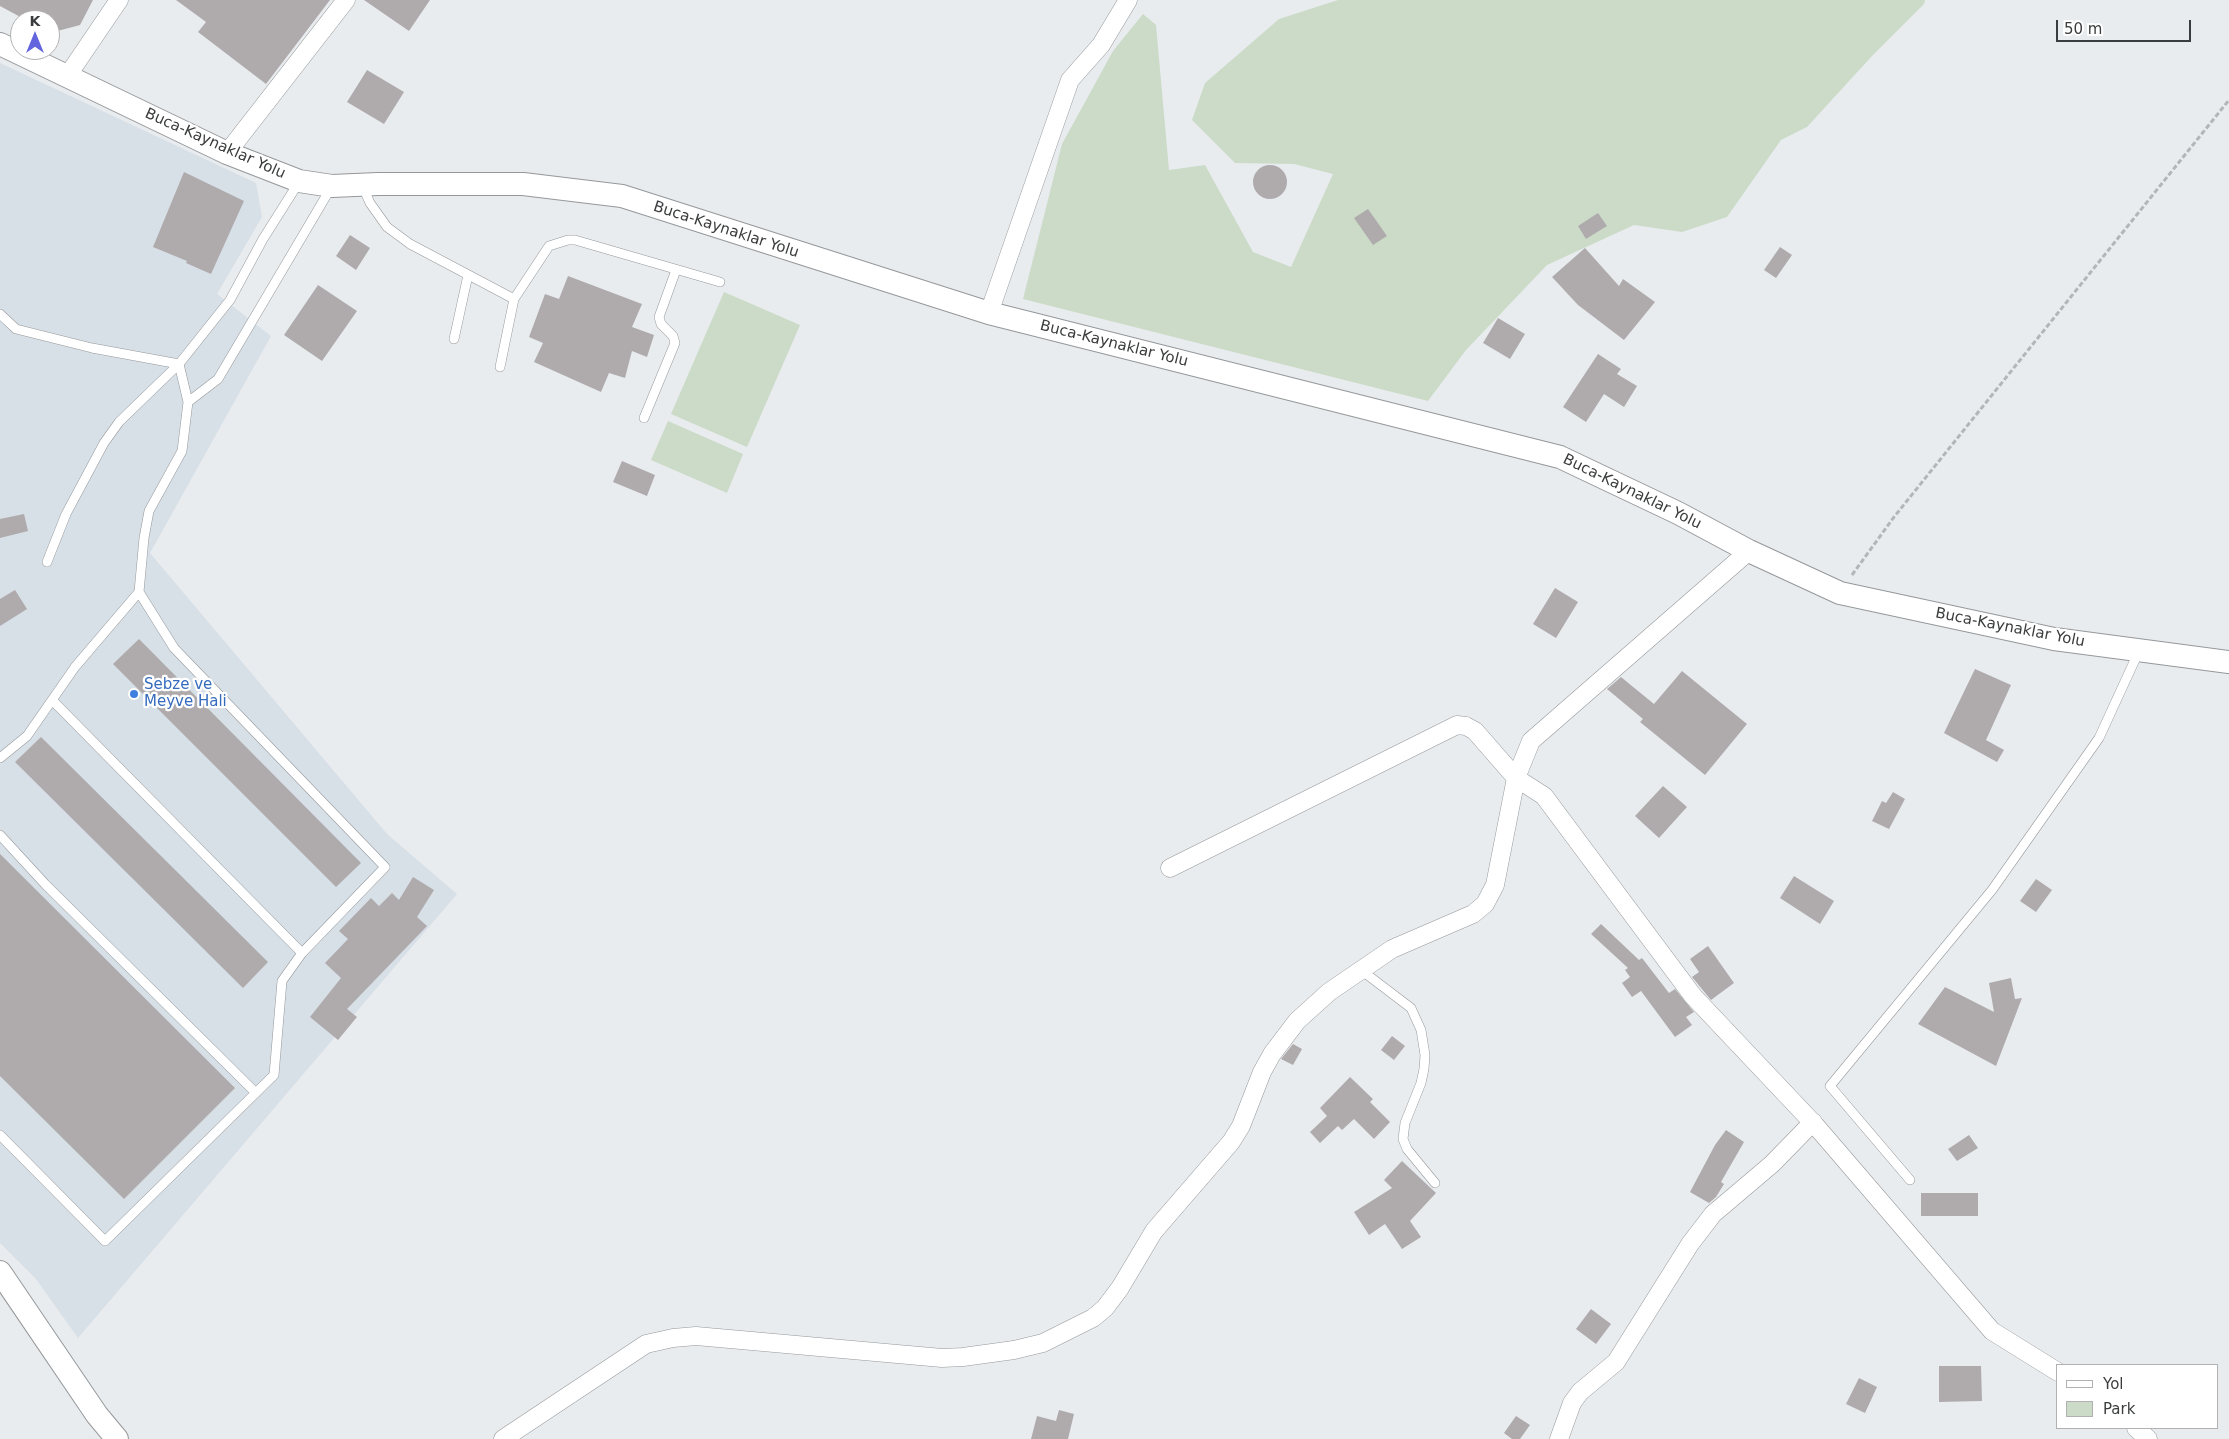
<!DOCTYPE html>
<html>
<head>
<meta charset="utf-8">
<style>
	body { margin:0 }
	#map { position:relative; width:2229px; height:1439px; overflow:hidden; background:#e9ecef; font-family:"DejaVu Sans",sans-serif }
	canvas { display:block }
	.legend { position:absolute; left:2056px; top:1364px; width:162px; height:65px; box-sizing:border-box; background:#fff; border:1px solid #b1b1b1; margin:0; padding:6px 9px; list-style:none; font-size:15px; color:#3b3c3d }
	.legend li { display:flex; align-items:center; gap:10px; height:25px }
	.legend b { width:25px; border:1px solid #b1b1b1 }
	.north { position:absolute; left:10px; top:10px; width:50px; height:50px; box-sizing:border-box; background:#fff; border:1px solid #b1b1b1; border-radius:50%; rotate:0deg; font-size:14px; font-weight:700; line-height:20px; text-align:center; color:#3b3c3d }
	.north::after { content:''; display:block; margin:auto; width:18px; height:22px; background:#6265de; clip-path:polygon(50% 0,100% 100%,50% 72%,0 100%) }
	.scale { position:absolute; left:2056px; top:20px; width:135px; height:22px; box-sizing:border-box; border:2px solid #3b3c3d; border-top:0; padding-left:6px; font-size:15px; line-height:18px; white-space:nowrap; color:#3b3c3d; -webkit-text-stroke:4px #fff; paint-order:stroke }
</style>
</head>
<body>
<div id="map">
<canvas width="2229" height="1439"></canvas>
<ul class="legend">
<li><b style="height:6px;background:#fff"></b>Yol</li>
<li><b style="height:14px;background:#cbdbc7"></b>Park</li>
</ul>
<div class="north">K</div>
<div class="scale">50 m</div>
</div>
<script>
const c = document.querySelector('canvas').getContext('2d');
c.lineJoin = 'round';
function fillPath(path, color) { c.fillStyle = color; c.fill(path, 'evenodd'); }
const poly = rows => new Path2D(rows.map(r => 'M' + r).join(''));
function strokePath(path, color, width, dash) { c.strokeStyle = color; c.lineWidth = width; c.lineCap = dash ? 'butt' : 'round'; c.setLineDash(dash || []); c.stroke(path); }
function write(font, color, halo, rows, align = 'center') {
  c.font = font + ' "DejaVu Sans",sans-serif'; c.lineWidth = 4.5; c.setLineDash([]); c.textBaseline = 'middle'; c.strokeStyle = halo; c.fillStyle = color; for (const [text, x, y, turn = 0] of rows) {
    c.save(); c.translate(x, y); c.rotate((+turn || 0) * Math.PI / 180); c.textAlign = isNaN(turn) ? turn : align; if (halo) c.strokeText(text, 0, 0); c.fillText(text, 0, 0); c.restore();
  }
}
fillPath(poly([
	[0,63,256,183,262,217,217,294,271,336,150,553,387,834,457,894,78,1338,36,1279,0,1243]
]), '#d7dfe7');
fillPath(poly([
	[1338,0,1925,0,1924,4,1872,56,1807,127,1781,140,1727,217,1682,232,1634,225,1547,265,1466,350,1428,401,1023,299,1062,144,1113,51,1143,14,1156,25,1169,170,1205,165,1253,252,1291,267,1333,174,1294,164,1235,163,1192,120,1205,83,1279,19],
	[724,292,800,325,747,447,671,414],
	[668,421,743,454,727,493,651,460]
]), '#cbdbc7');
fillPath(poly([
	[0,0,93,0,80,25,50,33,50,20,26,20,0,6],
	[176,0,330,0,266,84,198,32,206,22],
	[364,0,430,0,409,31],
	[367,70,404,92,384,124,347,102],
	'1253 182a17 17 0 1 1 34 0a17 17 0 1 1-34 0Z',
	[184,172,244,201,211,274,186,263,187,261,153,247],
	[1368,209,1387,236,1373,245,1354,218],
	[1598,213,1607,226,1586,239,1578,226],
	[350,235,370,248,356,270,336,256],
	[1780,247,1792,255,1776,278,1764,270],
	[1585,248,1619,286,1623,279,1655,302,1624,340,1578,305,1552,277],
	[568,276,642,304,632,327,654,335,647,357,632,351,625,378,609,373,601,392,534,362,543,343,529,337,545,294,559,299],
	[318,285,357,311,322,361,284,335],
	[1498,318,1525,334,1510,359,1483,343],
	[1598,354,1621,369,1617,374,1637,386,1624,407,1604,394,1586,422,1563,407],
	[622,461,655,475,647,496,613,482],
	[24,514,28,531,0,538,0,519],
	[1555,588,1578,602,1556,638,1533,624],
	[15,590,27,609,0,626,0,599],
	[139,639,361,863,336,887,113,664],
	[1975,669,2011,685,1986,740,2004,750,1997,762,1944,733],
	[1682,671,1747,724,1705,775,1640,722,1643,719,1607,689,1621,677,1654,704],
	[41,737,268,962,243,988,15,762],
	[1663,786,1687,807,1659,838,1635,816],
	[1893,792,1905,799,1889,829,1872,821,1882,801,1886,803],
	[0,854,235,1088,124,1199,0,1076],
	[1794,876,1834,901,1820,924,1780,898],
	[413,877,434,890,417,917,427,926,347,1009,357,1017,338,1040,310,1017,341,978,325,963,348,939,339,931,371,898,379,906,392,893,399,900],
	[2036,879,2052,890,2036,912,2020,901],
	[1601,924,1639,960,1642,958,1669,993,1675,989,1694,1012,1686,1017,1692,1025,1675,1037,1641,991,1632,997,1622,983,1630,977,1625,970,1628,968,1591,934],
	[1708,946,1734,983,1711,1000,1692,977,1699,972,1690,959],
	[2011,978,2015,999,2022,998,1996,1066,1918,1024,1945,987,1994,1012,1989,983],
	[1392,1036,1405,1046,1394,1060,1381,1050],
	[1293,1044,1302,1049,1293,1065,1281,1059],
	[1350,1077,1373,1099,1370,1102,1390,1122,1374,1139,1354,1119,1342,1130,1338,1126,1320,1143,1310,1132,1327,1116,1320,1108],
	[1726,1130,1744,1142,1721,1182,1724,1184,1716,1197,1709,1203,1690,1192,1715,1145],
	[1969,1135,1978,1148,1957,1161,1948,1149],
	[1402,1161,1436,1193,1410,1221,1421,1237,1402,1249,1385,1224,1369,1235,1354,1212,1392,1188,1384,1180],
	[1921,1193,1978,1193,1978,1216,1921,1216],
	[1591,1309,1611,1324,1596,1344,1576,1329],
	[1939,1366,1981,1366,1982,1401,1939,1402],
	[1859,1378,1877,1387,1865,1413,1846,1404],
	[1059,1410,1074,1414,1068,1439,1031,1439,1037,1416,1056,1421],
	[1516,1416,1530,1425,1520,1439,1512,1439,1504,1433]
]), '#afabad');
const service = poly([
	[362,185,370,203,387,227,410,244,514,299,549,246,568,240,575,240,720,282],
	[0,314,16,329,92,348,179,364],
	[454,339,468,275],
	[500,367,514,299],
	[188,402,218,379,332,186],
	[644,418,675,343,673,336,661,324,659,317,676,270],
	[47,562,66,514,104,443,119,422,179,364,230,300,263,239,299,182],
	[52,700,302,953],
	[0,758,27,736,75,667,139,592],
	[0,835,45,884,256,1093],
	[1361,970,1411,1008,1421,1030,1425,1055,1424,1069,1421,1083,1405,1123,1403,1139,1407,1149,1435,1183],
	[0,1135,105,1241,274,1075,282,981,302,953,385,867,174,648,139,592,144,538,149,511,182,451,188,402,179,364],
	[1910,1180,1830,1086,1992,890,2099,738,2139,651]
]);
const minor = poly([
	[68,75,119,0],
	[227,153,346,0],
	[989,313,1070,80,1101,45,1128,0],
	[1749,551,1531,741,1516,778,1544,796,1693,996,1815,1125,1992,1331,2058,1372],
	[2136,1428,2148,1439],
	[503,1439,646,1344,673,1338,696,1336,942,1358,963,1357,1014,1350,1043,1343,1093,1318,1105,1308,1120,1288,1154,1231,1231,1142,1241,1126,1262,1072,1272,1054,1297,1021,1329,992,1392,949,1473,914,1485,904,1495,885,1516,778,1475,731,1466,726,1457,725,1170,868],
	[1559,1439,1572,1403,1580,1392,1616,1362,1690,1244,1713,1214,1772,1164,1813,1122]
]);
const tertiary = poly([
	[0,44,227,153,299,181,332,186,378,184,523,184,622,196,989,313,1560,457,1678,513,1749,551,1840,593,2054,639,2229,662],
	[0,1272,97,1415,117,1439]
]);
strokePath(service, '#95989a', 10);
strokePath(minor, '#95989a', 19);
strokePath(tertiary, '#95989a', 24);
strokePath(poly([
	[1852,575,1894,517,2229,100]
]), '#b3b6b8', 3, [5, 2.5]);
strokePath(service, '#fff', 9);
strokePath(minor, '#fff', 18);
strokePath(tertiary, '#fff', 22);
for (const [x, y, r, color] of [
	[134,694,5,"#3f7fe0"]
]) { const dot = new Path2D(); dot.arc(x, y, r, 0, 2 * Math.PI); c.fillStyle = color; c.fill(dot); strokePath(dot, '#fff', 2); }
write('15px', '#3b3c3d', '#fff', [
	["Buca-Kaynaklar Yolu",215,144,24],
	["Buca-Kaynaklar Yolu",726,230,18],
	["Buca-Kaynaklar Yolu",1114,344,14],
	["Buca-Kaynaklar Yolu",1632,492,26],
	["Buca-Kaynaklar Yolu",2010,628,11]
]);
write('15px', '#366cbe', '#fff', [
	["Sebze ve",144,685],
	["Meyve Hali",144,702]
], 'left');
</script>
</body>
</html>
